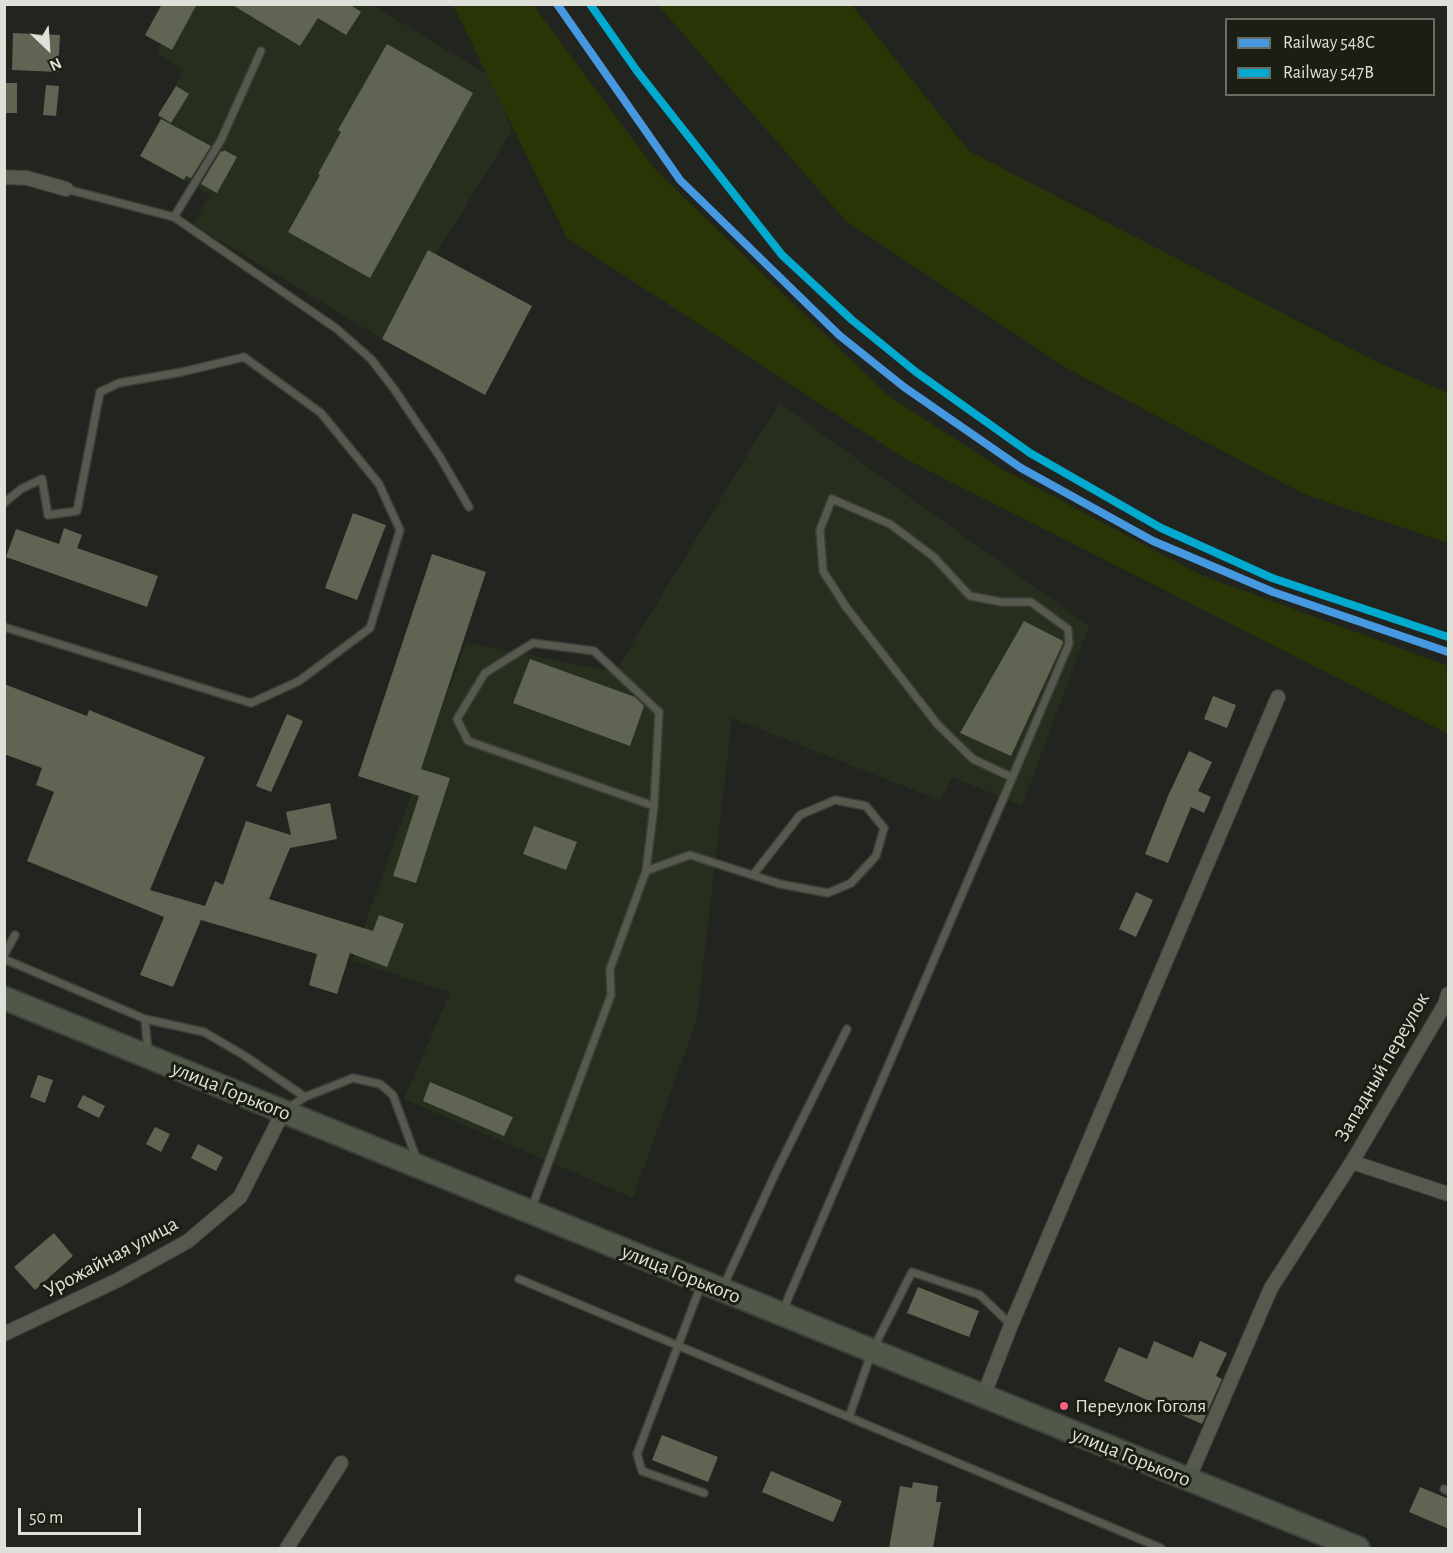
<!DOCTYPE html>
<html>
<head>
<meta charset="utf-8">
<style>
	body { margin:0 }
	#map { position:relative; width:1453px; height:1553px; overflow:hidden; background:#22241f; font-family:"Alegreya Sans",sans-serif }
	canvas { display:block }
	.frame { position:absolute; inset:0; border:6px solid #dee1d9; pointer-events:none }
	.legend { position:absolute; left:1225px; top:18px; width:210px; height:78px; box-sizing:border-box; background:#1a1e13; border:2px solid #686c62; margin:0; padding:8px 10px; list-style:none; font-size:18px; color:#dee1d9 }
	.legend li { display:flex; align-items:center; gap:12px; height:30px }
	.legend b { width:30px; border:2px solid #686c62 }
	.north { position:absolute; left:18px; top:18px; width:60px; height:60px; -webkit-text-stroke:4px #1a1e13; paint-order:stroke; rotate:155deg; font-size:16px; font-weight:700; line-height:24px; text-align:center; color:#dee1d9 }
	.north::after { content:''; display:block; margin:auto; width:21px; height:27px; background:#dee1d9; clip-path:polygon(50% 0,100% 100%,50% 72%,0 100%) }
	.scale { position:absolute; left:18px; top:1508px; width:123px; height:27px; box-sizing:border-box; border:3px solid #dee1d9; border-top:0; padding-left:8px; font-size:18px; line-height:21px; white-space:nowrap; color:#dee1d9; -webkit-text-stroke:4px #1a1e13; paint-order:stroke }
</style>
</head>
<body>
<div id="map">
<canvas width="1453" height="1553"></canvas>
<div class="frame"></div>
<ul class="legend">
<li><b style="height:8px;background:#4699e1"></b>Railway 548С</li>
<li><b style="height:8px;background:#00a9ce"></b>Railway 547В</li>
</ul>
<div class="north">N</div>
<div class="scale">50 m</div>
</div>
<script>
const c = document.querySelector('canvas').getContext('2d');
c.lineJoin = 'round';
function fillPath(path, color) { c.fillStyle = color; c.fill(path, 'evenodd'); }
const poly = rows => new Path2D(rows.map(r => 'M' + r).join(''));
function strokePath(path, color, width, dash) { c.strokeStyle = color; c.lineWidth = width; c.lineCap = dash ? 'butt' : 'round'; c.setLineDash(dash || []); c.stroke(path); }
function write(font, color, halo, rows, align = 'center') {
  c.font = font + ' "Alegreya Sans",sans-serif'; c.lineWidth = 6; c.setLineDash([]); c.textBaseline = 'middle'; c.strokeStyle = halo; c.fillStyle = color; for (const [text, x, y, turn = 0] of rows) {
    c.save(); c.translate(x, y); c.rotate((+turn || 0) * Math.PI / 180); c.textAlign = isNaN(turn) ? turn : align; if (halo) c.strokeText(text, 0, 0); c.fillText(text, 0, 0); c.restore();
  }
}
fillPath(poly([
	[162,5,373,5,491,77,512,131,436,254,532,306,485,395,382,339,193,224,210,195,140,156,160,119,158,115,176,86,182,69,156,53,161,44,145,35],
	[779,403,1089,626,1022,806,952,777,941,801,732,718,697,1019,633,1198,404,1099,450,993,352,960,466,642,615,672]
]), '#282e1d');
fillPath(poly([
	[453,5,533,5,654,168,886,394,998,467,1201,575,1448,666,1448,734,902,457,567,238],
	[658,5,852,5,969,151,1375,361,1448,393,1448,543,1304,494,1070,370,845,220]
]), '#2a3505');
fillPath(poly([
	[162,4,197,4,172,50,145,35],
	[231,4,349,4,361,12,346,35,318,18,300,46],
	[13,33,60,35,58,72,12,70],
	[387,44,473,93,370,278,288,232,320,175,318,174,341,132,338,130],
	[4,83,17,83,17,113,4,113],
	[46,85,59,86,56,116,43,115],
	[176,86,189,94,171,123,158,115],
	[161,119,211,146,191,178,186,176,184,180,140,156],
	[224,150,237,157,217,193,201,184,221,151,223,152],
	[428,250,532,306,485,395,382,339],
	[353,513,386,525,357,600,325,588],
	[64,528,82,535,77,548,158,576,147,607,6,557,16,529,59,544],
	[432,554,486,572,421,769,450,778,416,883,393,876,419,796,358,776],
	[1024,621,1063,641,1063,643,1011,756,960,733],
	[530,659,635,697,644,706,630,746,513,703],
	[4,684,87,716,89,710,205,757,150,890,205,906,215,881,223,885,246,821,291,835,286,812,330,803,337,839,290,848,269,899,373,931,379,915,404,924,387,967,350,953,337,994,309,985,317,954,201,920,173,987,140,975,164,917,27,861,54,792,36,785,42,768,4,754],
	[1213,696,1236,705,1227,728,1204,719],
	[287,714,303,721,271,792,256,786],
	[1189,751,1212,762,1198,791,1211,797,1204,813,1191,807,1168,863,1145,854,1168,796],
	[534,826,577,842,566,870,523,854],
	[1136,892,1153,900,1136,937,1119,929],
	[38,1075,53,1080,45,1103,30,1097],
	[430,1082,513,1117,504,1136,423,1101],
	[83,1095,105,1106,99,1118,77,1107],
	[155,1127,170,1134,161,1152,146,1144],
	[198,1144,223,1157,216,1171,191,1158],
	[54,1233,73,1256,35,1290,14,1267],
	[918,1287,979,1311,969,1337,907,1313],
	[1154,1341,1193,1358,1200,1341,1227,1353,1216,1376,1222,1379,1202,1424,1104,1381,1119,1347,1147,1359],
	[662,1435,718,1457,708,1482,652,1460],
	[771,1471,842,1501,833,1522,762,1492],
	[913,1482,938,1486,936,1502,941,1502,933,1548,889,1548,900,1486,912,1488],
	[1420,1487,1449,1499,1449,1529,1409,1512]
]), '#606553');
const service = poly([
	[66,189,174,217,337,329,371,359,394,389,440,457,469,507],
	[174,217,221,140,261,51],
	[4,503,21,489,42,479,48,515,77,511,100,392,119,383,182,372,244,357,321,413,379,484,400,530,370,628,299,681,251,703,4,627],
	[646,871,654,806,659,712,594,651,533,643,485,673,457,719,468,741,654,806],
	[4,955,15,935],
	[4,959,145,1019,148,1053],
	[145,1019,204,1032,245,1056,305,1097],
	[287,1109,305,1097,353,1078,380,1084,393,1095,417,1160],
	[532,1207,611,995,610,969,646,871,690,855,780,884,828,893,851,883,876,856,884,828,866,806,835,800,800,815,753,875],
	[519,1279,1161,1548],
	[701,1285,637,1454,642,1471,704,1493],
	[723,1287,776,1172,847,1029],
	[783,1310,848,1159,1013,776,1069,644,1068,629,1031,602,1002,602,970,596,934,557,890,524,832,499,820,530,823,571,846,607,938,725,973,759,1009,776,1013,776],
	[849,1417,872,1351,912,1272,980,1295,1011,1325],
	[1444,1489,1448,1491]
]);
const minor = poly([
	[4,177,27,178,66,189],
	[1352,1162,1448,1194],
	[4,1334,118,1280,188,1241,240,1197,283,1112],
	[983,1397,1011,1325,1278,697],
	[1188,1480,1271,1288,1352,1162,1445,1004,1448,994],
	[287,1548,341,1463]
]);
const primary = poly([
	[4,998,1358,1548]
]);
strokePath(service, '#3c3e3a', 10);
strokePath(minor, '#3c3e3a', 16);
strokePath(primary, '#3c3e3a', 26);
strokePath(service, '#56594e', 7);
strokePath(minor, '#56594e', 14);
strokePath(primary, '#525849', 22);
strokePath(poly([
	[557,4,680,180,839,335,904,387,1021,468,1153,541,1273,592,1448,652]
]), '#4699e1', 8);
strokePath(poly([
	[590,4,637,71,782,255,852,320,916,372,1030,453,1161,528,1272,578,1448,637]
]), '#00a9ce', 8);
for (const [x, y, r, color] of [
	[1064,1406,5,"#f8607d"]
]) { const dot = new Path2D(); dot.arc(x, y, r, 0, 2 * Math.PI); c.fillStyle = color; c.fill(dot); strokePath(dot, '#1a1e13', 2); }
write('20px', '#dee1d9', '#1a1e13', [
	["Переулок Гоголя",1075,1406]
], 'left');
write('21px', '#dee1d9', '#1a1e13', [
	["Западный переулок",1382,1067,-60],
	["улица Горького",231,1091,22],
	["Урожайная улица",111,1257,-28],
	["улица Горького",681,1274,22],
	["улица Горького",1131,1457,22]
]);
</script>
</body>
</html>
